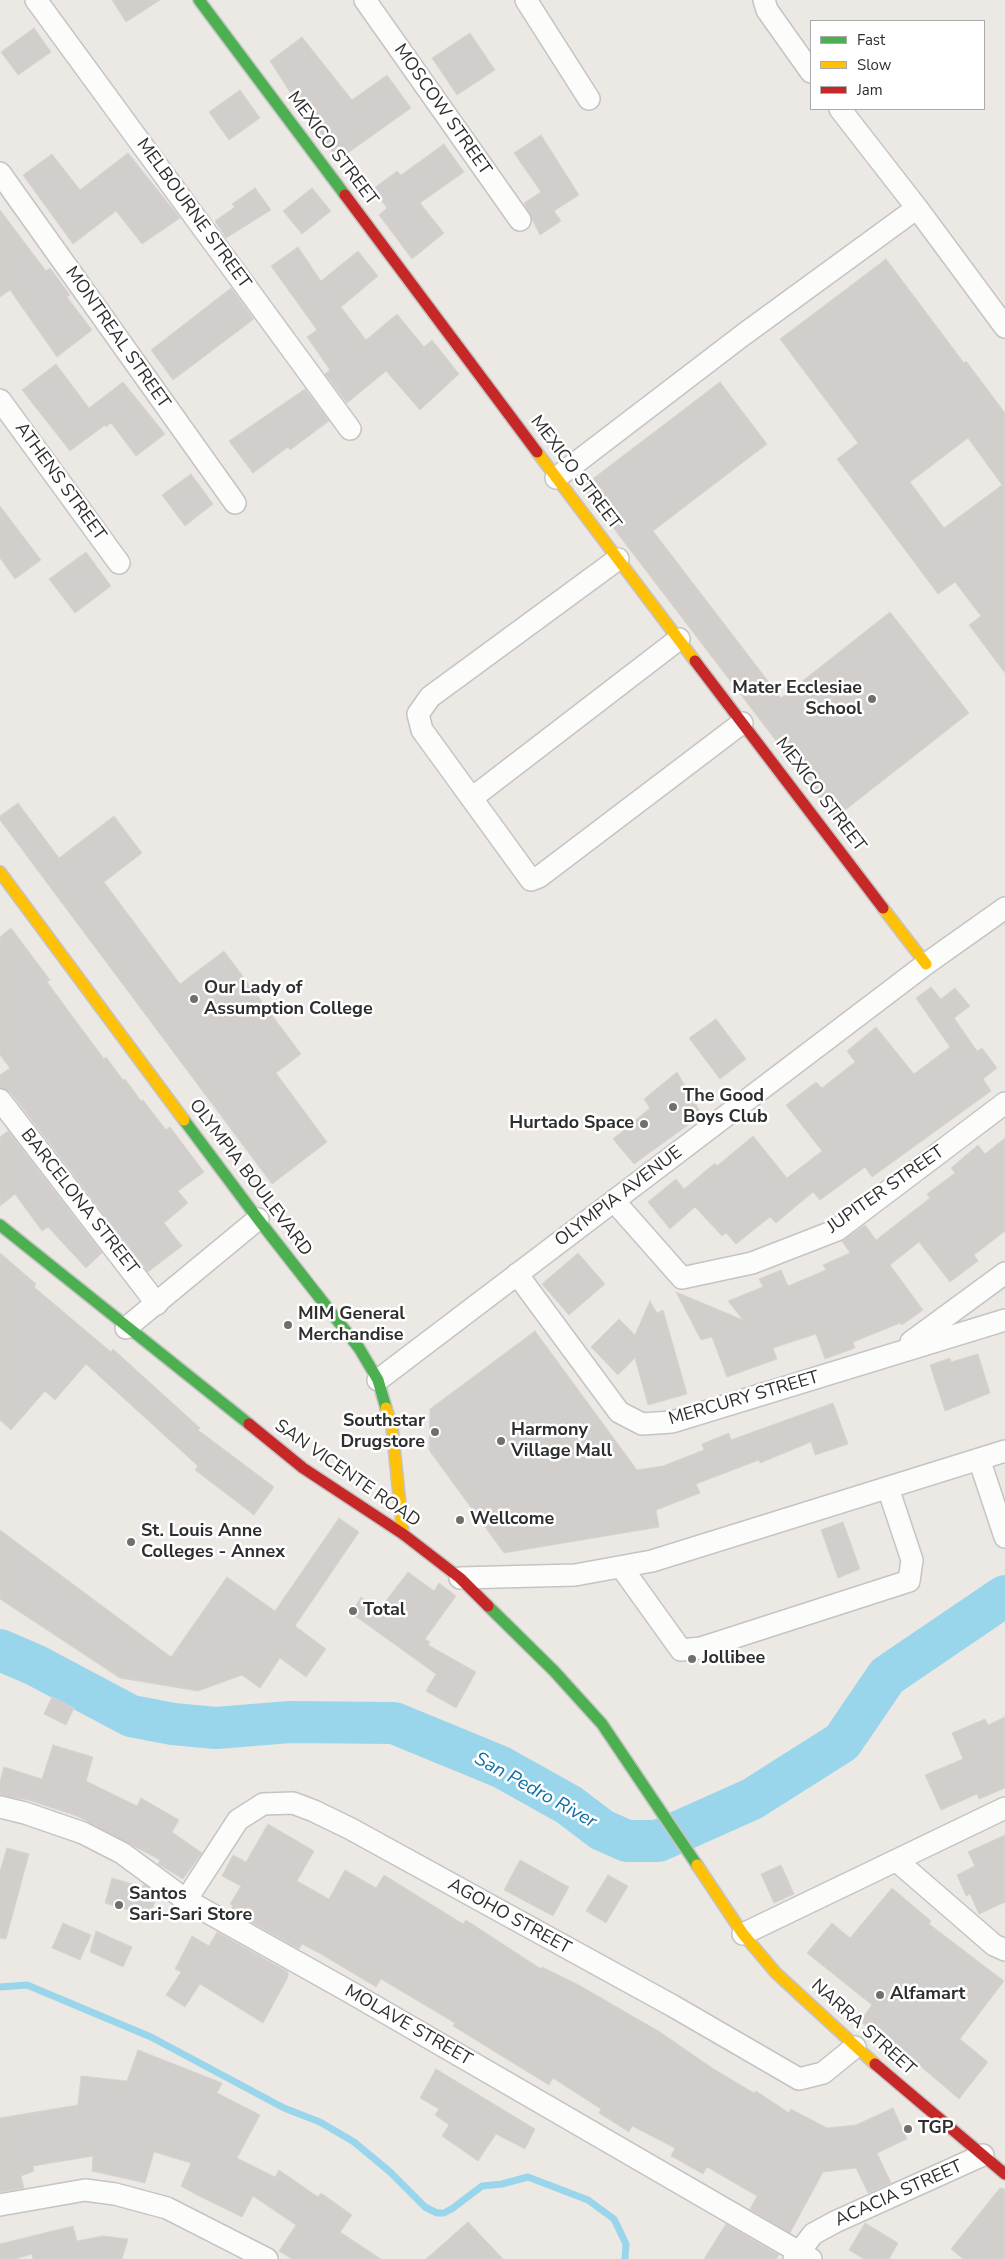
<!DOCTYPE html>
<html>
<head>
<meta charset="utf-8">
<style>
	body { margin:0 }
	#map { position:relative; width:1005px; height:2259px; overflow:hidden; background:#ece8e4; font-family:"Nunito Sans",sans-serif }
	canvas { display:block }
	.legend { position:absolute; left:810px; top:20px; width:175px; height:90px; box-sizing:border-box; background:#fff; border:1px solid #ababab; margin:0; padding:6px 9px; list-style:none; font-size:15px; color:#2e2e2e }
	.legend li { display:flex; align-items:center; gap:10px; height:25px }
	.legend b { width:25px; border:1px solid #ababab }
</style>
</head>
<body>
<div id="map">
<canvas width="1005" height="2259"></canvas>
<ul class="legend">
<li><b style="height:6px;background:#4caf50"></b>Fast</li>
<li><b style="height:6px;background:#ffc107"></b>Slow</li>
<li><b style="height:6px;background:#c62828"></b>Jam</li>
</ul>
</div>
<script>
const c = document.querySelector('canvas').getContext('2d');
c.lineJoin = 'round';
const poly = rows => new Path2D(rows.map(r => 'M' + r).join(''));
function strokePath(path, color, width, dash) { c.strokeStyle = color; c.lineWidth = width; c.lineCap = dash ? 'butt' : 'round'; c.setLineDash(dash || []); c.stroke(path); }
function fillPath(path, color) { c.fillStyle = color; c.fill(path, 'evenodd'); }
function write(font, color, halo, rows, align = 'center') {
  c.font = font + ' "Nunito Sans",sans-serif'; c.lineWidth = 5; c.setLineDash([]); c.textBaseline = 'middle'; c.strokeStyle = halo; c.fillStyle = color; for (const [text, x, y, turn = 0] of rows) {
    c.save(); c.translate(x, y); c.rotate((+turn || 0) * Math.PI / 180); c.textAlign = isNaN(turn) ? turn : align; if (halo) c.strokeText(text, 0, 0); c.fillText(text, 0, 0); c.restore();
  }
}
strokePath(poly([
	[0,1987,27,1985,151,2037,284,2108,320,2122,354,2142,389,2171,425,2207,437,2213,444,2213,453,2208,482,2186,502,2184,528,2177,588,2200,614,2219,626,2244,625,2259]
]), '#99d6ec', 7);
strokePath(poly([
	[0,1650,35,1665,131,1716,173,1724,216,1728,290,1722,394,1723,501,1767,569,1805,602,1830,627,1841,658,1841,752,1799,842,1742,887,1676,1005,1596]
]), '#99d6ec', 42);
const building = poly([
	[112,0,160,0,126,22,112,0],
	[34,28,51,52,18,75,1,52,34,28],
	[470,33,495,70,457,95,432,58,470,33],
	[302,37,352,100,387,75,411,108,338,160,307,119,270,61,302,37],
	[240,90,260,118,229,140,209,112,240,90],
	[541,135,579,195,554,211,561,221,540,235,524,203,541,192,514,153,541,135],
	[444,144,464,172,420,203,444,233,412,259,379,215,387,208,373,189,397,171,401,175,444,144],
	[128,153,180,218,142,244,116,211,73,244,23,175,52,154,80,190,128,153],
	[255,188,271,210,226,238,215,221,235,207,232,204,255,188],
	[312,188,331,211,302,234,283,211,312,188],
	[0,210,46,271,50,268,70,295,67,297,92,330,57,357,10,290,0,297,0,210],
	[298,247,321,281,358,251,378,276,341,307,366,340,397,314,424,347,432,340,459,374,420,410,386,371,347,403,325,374,330,370,307,337,317,330,271,266,298,247],
	[886,259,964,363,966,361,1005,413,1005,673,969,625,981,616,955,582,938,594,837,459,858,443,780,339,886,259],
	[968,438,1002,485,944,528,910,482,968,438],
	[231,288,254,319,173,380,151,350,231,288],
	[56,364,89,408,123,382,165,434,136,456,111,423,106,427,105,425,70,451,22,390,56,364],
	[720,382,767,444,653,531,781,698,890,612,969,713,835,818,582,487,720,382],
	[305,389,329,421,290,450,288,447,253,473,229,441,305,389],
	[191,474,213,504,185,526,162,495,191,474],
	[0,506,41,560,15,579,0,558,0,506],
	[86,552,111,586,75,613,49,579,86,552],
	[18,803,59,858,114,816,142,853,104,882,180,984,224,951,301,1054,276,1073,327,1142,272,1184,0,820,0,816,18,803],
	[11,928,50,980,47,982,104,1059,106,1057,123,1080,125,1079,141,1101,143,1100,166,1130,170,1127,204,1172,178,1191,188,1203,164,1223,182,1246,148,1272,10,1092,0,1088,0,1075,10,1068,0,1055,0,937,11,928],
	[931,987,941,999,955,988,970,1006,954,1018,977,1051,982,1048,997,1068,983,1079,991,1091,872,1177,865,1167,820,1200,813,1192,776,1223,770,1217,736,1244,726,1233,722,1236,695,1207,670,1229,648,1202,676,1179,684,1189,715,1163,717,1166,753,1136,787,1178,822,1151,786,1105,816,1082,822,1088,855,1062,847,1051,876,1027,914,1074,950,1047,916,998,931,987],
	[716,1019,746,1059,720,1079,689,1038,716,1019],
	[677,1072,702,1115,634,1164,613,1139,650,1108,644,1099,677,1072],
	[8,1131,102,1253,86,1268,48,1227,42,1231,15,1194,0,1206,0,1137,8,1131],
	[1005,1138,1005,1231,974,1255,978,1261,950,1282,919,1242,890,1265,923,1310,902,1325,900,1323,853,1342,855,1348,825,1359,816,1334,773,1348,777,1359,727,1377,712,1337,701,1340,676,1292,743,1320,728,1301,763,1287,759,1279,781,1270,788,1286,826,1270,823,1265,850,1253,842,1241,865,1225,876,1240,930,1198,927,1194,955,1173,951,1168,978,1145,985,1154,1005,1138],
	[0,1253,36,1284,34,1287,111,1352,113,1349,200,1428,198,1430,274,1487,254,1515,195,1470,198,1466,86,1364,55,1400,45,1391,11,1430,0,1420,0,1253],
	[578,1253,605,1284,569,1315,542,1284,578,1253],
	[650,1301,657,1313,663,1310,687,1394,648,1405,635,1358,618,1375,591,1347,619,1319,635,1335,650,1301],
	[535,1331,637,1470,663,1466,704,1450,702,1444,729,1433,731,1440,833,1403,848,1444,815,1455,811,1442,760,1463,759,1460,696,1484,700,1493,656,1510,659,1527,504,1553,429,1450,430,1409,535,1331],
	[978,1354,990,1393,945,1411,930,1365,950,1358,951,1362,978,1354],
	[339,1518,359,1532,295,1626,326,1649,306,1677,280,1658,260,1688,242,1675,198,1691,120,1678,0,1599,0,1530,171,1657,227,1577,275,1611,339,1518],
	[843,1522,860,1569,838,1578,821,1530,843,1522],
	[408,1572,434,1591,439,1583,456,1596,425,1639,430,1642,428,1645,476,1672,456,1708,426,1691,436,1674,351,1613,361,1597,379,1610,408,1572],
	[52,1697,74,1708,66,1725,44,1714,52,1697],
	[1005,1717,1005,1788,979,1799,977,1794,941,1810,925,1775,963,1759,952,1733,985,1719,988,1725,1005,1717],
	[53,1745,93,1757,86,1781,137,1806,141,1798,179,1820,172,1832,202,1853,183,1879,158,1864,160,1860,77,1816,28,1800,0,1795,0,1782,4,1767,42,1779,53,1745],
	[268,1824,314,1851,297,1881,329,1899,345,1870,376,1888,384,1875,463,1924,466,1920,541,1969,542,1967,577,1984,660,2032,712,2068,754,2093,756,2091,789,2113,791,2109,827,2128,856,2125,893,2108,907,2139,877,2153,891,2183,868,2193,856,2168,823,2172,790,2233,750,2209,757,2196,707,2167,703,2174,671,2156,675,2148,632,2126,629,2132,599,2113,601,2109,553,2078,549,2085,453,2026,455,2023,381,1979,376,1987,321,1954,302,1944,299,1949,230,1910,233,1906,230,1904,241,1886,222,1876,233,1855,246,1862,268,1824],
	[1005,1835,1005,1902,979,1914,970,1894,966,1896,957,1875,975,1866,968,1852,1005,1835],
	[7,1848,29,1854,6,1939,0,1938,0,1871,7,1848],
	[520,1860,569,1887,553,1916,504,1890,520,1860],
	[781,1865,794,1894,774,1903,761,1874,781,1865],
	[608,1875,628,1886,606,1923,586,1911,608,1875],
	[112,1878,142,1887,144,1884,157,1894,150,1917,105,1903,112,1878],
	[892,1888,931,1921,929,1924,1004,1981,960,2039,988,2062,959,2099,893,2043,891,2047,860,2021,872,2005,807,1953,832,1923,850,1938,892,1888],
	[63,1923,91,1935,80,1960,52,1948,63,1923],
	[96,1931,132,1947,123,1967,90,1952,96,1931],
	[217,1932,288,1972,288,1977,263,2023,200,1984,185,2007,166,1995,181,1972,175,1969,192,1936,209,1946,217,1932],
	[138,2050,222,2083,217,2093,260,2115,237,2158,275,2177,279,2170,318,2197,321,2193,352,2215,340,2232,381,2259,292,2259,279,2251,296,2225,253,2196,242,2217,195,2194,181,2186,191,2163,154,2152,145,2183,92,2171,93,2156,33,2166,34,2171,21,2176,24,2188,0,2192,0,2118,78,2105,81,2076,127,2081,138,2050],
	[436,2069,535,2129,525,2149,496,2134,478,2161,442,2136,449,2125,435,2115,439,2109,420,2098,436,2069],
	[1000,2188,1005,2189,1005,2259,963,2259,951,2249,1000,2188],
	[468,2222,503,2259,426,2259,468,2222],
	[865,2223,898,2243,889,2259,864,2259,849,2250,865,2223],
	[726,2224,779,2255,776,2259,704,2259,726,2224],
	[73,2226,77,2241,103,2236,128,2239,122,2259,33,2259,32,2254,15,2259,0,2259,0,2244,73,2226]
]);
fillPath(building, '#d1cecb');
strokePath(building, '#d7d4d0', 1);
const street = poly([
	[36,0,350,429],
	[365,0,520,220],
	[526,0,589,99],
	[764,0,767,10,811,72],
	[0,173,235,503],
	[917,208,1005,327],
	[0,400,119,563],
	[556,478,743,335,917,208,840,109],
	[618,559,430,697,418,714,422,730,531,880,539,877,742,723],
	[472,798,679,639],
	[0,1100,157,1304],
	[614,1201,682,1278,752,1263,837,1230,1005,1103],
	[517,1274,619,1412,642,1424,672,1422,1005,1320],
	[126,1328,258,1219],
	[911,1342,1005,1273],
	[378,1380,926,964,1005,908],
	[979,1459,1005,1537],
	[622,1568,681,1650,701,1648,909,1581,912,1560,888,1488],
	[460,1578,575,1575,652,1561,1005,1451],
	[0,1807,25,1813,83,1833,122,1853,186,1900,350,1992,811,2259],
	[897,1861,994,1945,1005,1950],
	[186,1900,238,1820,263,1804,293,1803,314,1811,351,1829,673,2006,799,2079,823,2073,855,2047],
	[743,1934,1005,1808],
	[0,2205,85,2190,115,2194,167,2208,267,2259],
	[794,2259,813,2234,835,2222,983,2155]
]);
const fast = poly([
	[199,0,345,195],
	[184,1120,258,1219,359,1348,378,1380,386,1408],
	[0,1225,249,1424],
	[488,1606,554,1671,602,1724,697,1865]
]);
const slow = poly([
	[537,452,695,661],
	[0,872,184,1120],
	[883,908,926,964],
	[386,1408,392,1427,403,1534],
	[697,1865,743,1934,776,1973,875,2064]
]);
const jam = poly([
	[345,195,537,452],
	[695,661,883,908],
	[249,1424,303,1468,403,1534,460,1578,488,1606],
	[875,2064,1005,2174]
]);
strokePath(street, '#c5c4c5', 24);
strokePath(fast, '#c5c4c5', 14);
strokePath(slow, '#c5c4c5', 14);
strokePath(jam, '#c5c4c5', 14);
strokePath(street, '#fcfcfb', 21);
strokePath(fast, '#4caf50', 11);
strokePath(slow, '#ffc107', 11);
strokePath(jam, '#c62828', 11);
for (const [x, y, r, color] of [
	[872,699,5,"#706f6e"],
	[194,999,5,"#706f6e"],
	[673,1107,5,"#706f6e"],
	[644,1124,5,"#706f6e"],
	[288,1325,5,"#706f6e"],
	[435,1432,5,"#706f6e"],
	[501,1441,5,"#706f6e"],
	[460,1520,5,"#706f6e"],
	[131,1542,5,"#706f6e"],
	[353,1611,5,"#706f6e"],
	[692,1659,5,"#706f6e"],
	[119,1905,5,"#706f6e"],
	[880,1995,5,"#706f6e"],
	[908,2129,5,"#706f6e"]
]) { const dot = new Path2D(); dot.arc(x, y, r, 0, 2 * Math.PI); c.fillStyle = color; c.fill(dot); strokePath(dot, '#fff', 2); }
write('18px', '#2e2e2e', '#fff', [
	["MOSCOW STREET",442,110,55],
	["MEXICO STREET",332,149,53],
	["MELBOURNE STREET",193,214,54],
	["MONTREAL STREET",117,338,55],
	["MEXICO STREET",575,473,53],
	["ATHENS STREET",60,482,54],
	["MEXICO STREET",820,795,53],
	["OLYMPIA BOULEVARD",250,1178,53],
	["JUPITER STREET",886,1190,-35],
	["OLYMPIA AVENUE",619,1197,-37],
	["BARCELONA STREET",79,1202,52],
	["MERCURY STREET",744,1399,-16],
	["SAN VICENTE ROAD",347,1474,35],
	["AGOHO STREET",509,1917,29],
	["MOLAVE STREET",408,2026,30],
	["NARRA STREET",863,2028,42],
	["ACACIA STREET",899,2194,-24]
]);
write('bold 18px', '#2e2e2e', '#fff', [
	["Mater Ecclesiae",862,689,"right"],
	["School",862,710,"right"],
	["Our Lady of",204,989],
	["Assumption College",204,1010],
	["The Good",683,1097],
	["Boys Club",683,1118],
	["Hurtado Space",634,1124,"right"],
	["MIM General",298,1315],
	["Merchandise",298,1336],
	["Southstar",425,1422,"right"],
	["Drugstore",425,1443,"right"],
	["Harmony",511,1431],
	["Village Mall",511,1452],
	["Wellcome",470,1520],
	["St. Louis Anne",141,1532],
	["Colleges - Annex",141,1553],
	["Total",363,1611],
	["Jollibee",702,1659],
	["Santos",129,1895],
	["Sari-Sari Store",129,1916],
	["Alfamart",890,1995],
	["TGP",918,2129]
], 'left');
write('italic 19px', '#0d6fa3', '#fff', [
	["San Pedro River",535,1791,29]
]);
</script>
</body>
</html>
